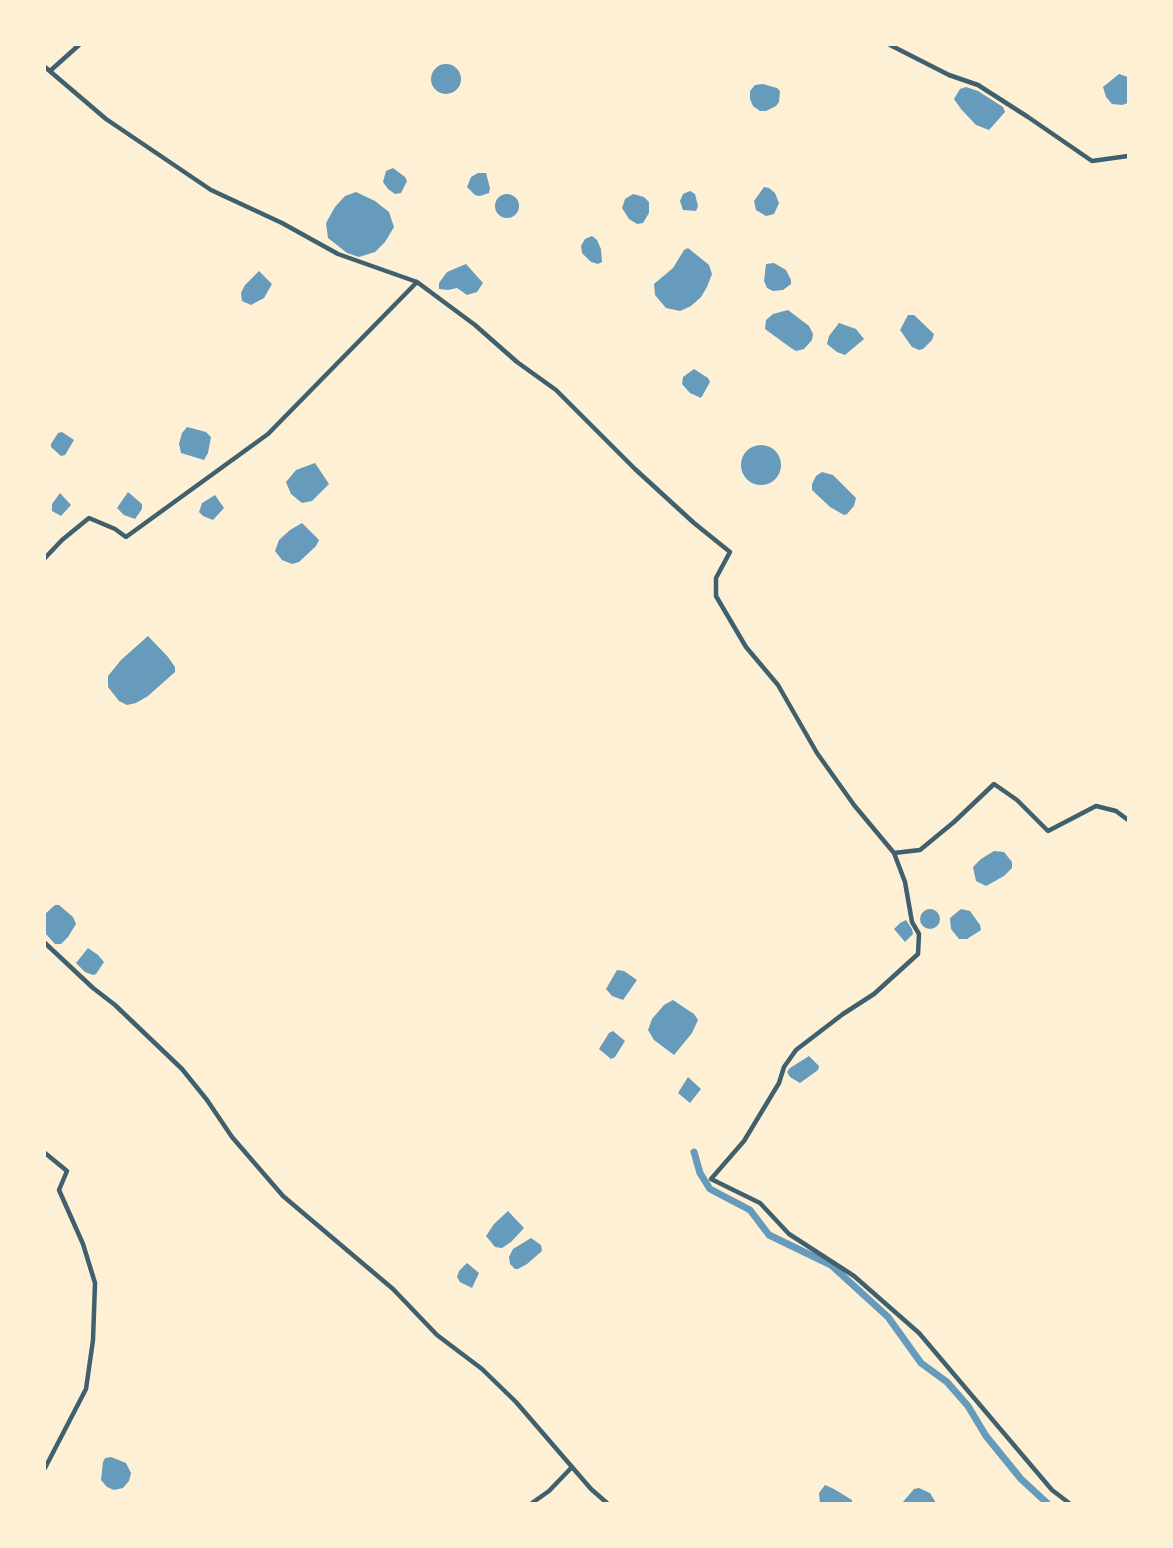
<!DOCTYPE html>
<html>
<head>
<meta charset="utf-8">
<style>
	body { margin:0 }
	#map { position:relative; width:1173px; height:1548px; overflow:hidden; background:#fdf0d5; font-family:"Source Sans 3",sans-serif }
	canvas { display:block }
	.frame { position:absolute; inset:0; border:46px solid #fdf0d5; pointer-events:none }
</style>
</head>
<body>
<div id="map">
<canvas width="1173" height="1548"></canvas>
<div class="frame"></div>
</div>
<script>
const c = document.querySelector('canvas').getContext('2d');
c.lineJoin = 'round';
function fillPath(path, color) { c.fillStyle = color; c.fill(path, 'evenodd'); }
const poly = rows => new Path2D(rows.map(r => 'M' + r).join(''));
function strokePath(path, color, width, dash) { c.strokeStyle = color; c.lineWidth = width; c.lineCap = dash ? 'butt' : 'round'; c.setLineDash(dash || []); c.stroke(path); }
fillPath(poly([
	'431 79a15 15 0 1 1 30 0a15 15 0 1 1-30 0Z',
	[1119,74,1128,77,1128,103,1122,105,1112,104,1106,97,1103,87],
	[763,84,777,88,780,91,779,102,776,106,766,111,760,111,753,106,750,99,750,91,755,85],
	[966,87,978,91,1003,107,1005,112,989,130,976,125,961,109,954,99,960,89],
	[393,168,405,177,407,181,401,193,395,194,388,189,383,182,386,171],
	[478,173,486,173,490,188,489,193,480,196,475,195,467,187,471,177],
	[764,187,769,188,775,193,779,203,774,214,766,216,756,210,754,201],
	[690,191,695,194,698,206,696,211,683,210,680,201,683,194],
	[356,192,375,201,389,212,394,227,385,242,375,252,359,257,347,253,328,238,326,223,335,207,345,196],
	[633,194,644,197,649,202,649,213,643,223,637,224,629,219,622,208,625,199],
	'495 206a12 12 0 1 1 24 0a12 12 0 1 1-24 0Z',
	[592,236,597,240,601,249,602,262,598,264,591,262,582,253,581,246,585,239],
	[688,248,709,265,712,274,707,287,701,297,691,306,680,311,666,308,655,295,654,284,673,268,684,250],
	[774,263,786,270,791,280,791,284,783,290,773,291,767,288,764,281,766,264],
	[466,264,483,283,477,292,467,295,457,288,448,290,439,289,439,283,447,272],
	[259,271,272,284,264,298,251,305,242,301,241,293,245,285],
	[788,310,809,326,813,334,812,340,804,349,796,351,791,348,765,329,766,320,773,314],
	[908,315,914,315,934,334,932,340,923,349,919,350,912,347,900,330],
	[839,323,856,329,864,339,845,355,837,352,827,344,829,336],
	[694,369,708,378,710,382,701,398,690,393,682,384,683,377],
	[187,427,206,432,211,437,208,453,204,460,181,453,179,444,182,433],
	[62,432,74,440,65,455,61,456,51,447,51,444,58,433],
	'741 465a20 20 0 1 1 40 0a20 20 0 1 1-40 0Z',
	[315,463,329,484,312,501,302,503,291,494,286,482,296,470],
	[822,472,833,475,856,498,854,506,847,514,844,515,830,507,812,490,812,484,816,476],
	[128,492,142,504,142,509,135,519,124,515,117,508],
	[60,493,71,505,61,516,52,511,52,504],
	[215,495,224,508,213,520,203,516,199,512,202,503],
	[302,523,319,540,316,546,299,562,292,564,282,560,275,551,279,540,290,530],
	[148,636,168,657,175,667,175,672,148,696,136,703,127,705,119,701,108,687,108,676,121,660],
	[994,851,1004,852,1012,862,1012,868,1004,876,986,886,976,881,973,867,981,859],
	[55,905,59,905,73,917,76,924,68,937,61,944,55,944,45,933,45,914],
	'920 919a10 10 0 1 1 20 0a10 10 0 1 1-20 0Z',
	[961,909,970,911,980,925,981,930,967,939,959,939,951,929,950,918],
	[906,920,912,929,913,934,905,942,894,929,900,923],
	[88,948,98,955,104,962,96,974,93,975,85,972,76,963],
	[617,970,624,971,637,980,623,1000,612,996,606,989],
	[673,1000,694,1014,698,1020,692,1033,674,1055,654,1040,648,1030,652,1019,664,1005],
	[613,1031,625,1041,615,1057,611,1059,599,1049,609,1033],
	[809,1056,819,1066,818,1070,800,1083,790,1077,787,1072,790,1068],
	[688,1077,701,1089,690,1103,678,1093],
	[508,1211,524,1228,511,1242,502,1248,495,1247,486,1236,494,1224],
	[531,1238,541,1245,542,1251,527,1264,518,1269,515,1269,510,1264,509,1257,513,1249],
	[467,1263,479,1273,472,1288,460,1282,457,1277,459,1271],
	[111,1457,126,1463,131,1473,129,1481,123,1488,114,1490,107,1487,101,1480,103,1462,105,1458],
	[825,1485,834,1489,852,1500,852,1503,820,1503,819,1493],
	[919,1488,930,1493,936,1503,902,1503,914,1489]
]), '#669bbc');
strokePath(poly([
	[694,1152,700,1173,710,1189,750,1210,769,1235,831,1265,888,1317,921,1363,947,1382,968,1406,986,1436,1021,1479,1047,1503]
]), '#669bbc', 7);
strokePath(poly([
	[890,45,949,75,978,85,1028,117,1092,161,1128,156],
	[45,67,106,119,211,190,282,223,338,254,417,282,475,325,517,362,556,390,635,469,694,523,730,552,716,578,716,596,746,647,778,685,817,753,854,805,894,853,920,850,954,822,994,784,1017,800,1048,831,1096,806,1116,811,1128,820],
	[50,71,79,45],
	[45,558,62,540,89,518,115,529,126,537,268,434,417,282],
	[894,853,905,882,912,922,919,934,918,954,874,994,843,1014,796,1050,784,1067,779,1083,744,1141,711,1179,760,1203,789,1234,854,1276,919,1333,1052,1490,1069,1503],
	[45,943,93,988,115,1005,182,1069,207,1100,232,1137,283,1196,393,1289,437,1335,482,1369,516,1402,591,1489,607,1503],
	[45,1153,67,1171,59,1190,83,1244,95,1283,93,1340,86,1389,45,1468],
	[532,1503,549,1491,572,1467]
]), '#3f606c', 4.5);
</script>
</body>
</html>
